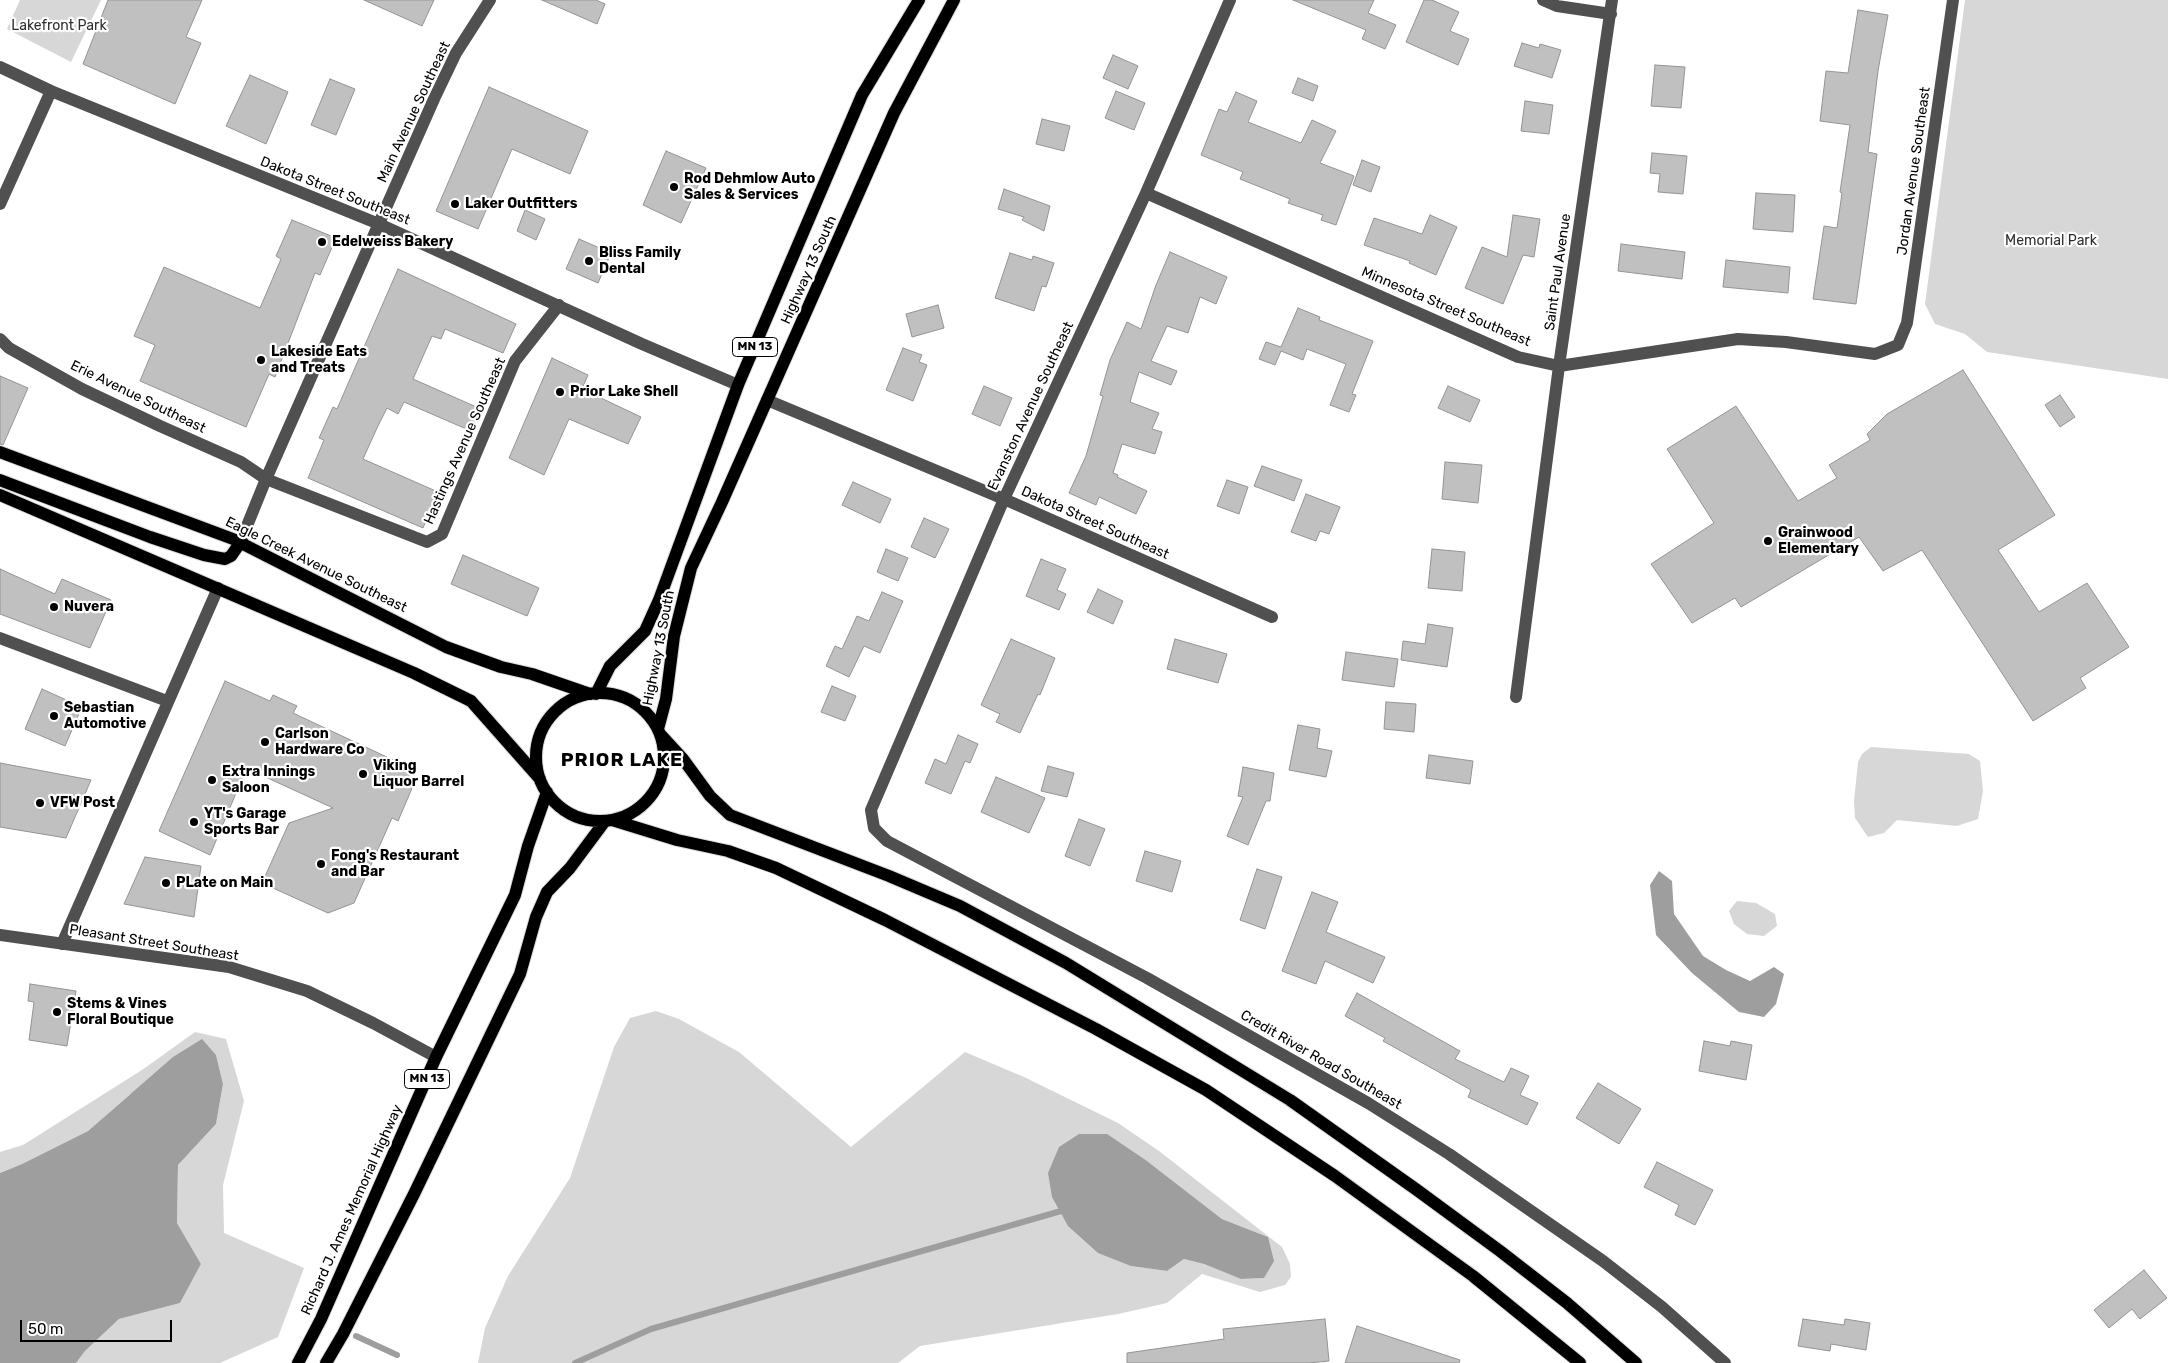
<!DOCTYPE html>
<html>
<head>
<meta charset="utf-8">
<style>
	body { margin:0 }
	#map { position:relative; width:2168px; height:1363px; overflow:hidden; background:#fff; font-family:Rubik,sans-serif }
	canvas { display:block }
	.scale { position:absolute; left:20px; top:1320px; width:152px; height:22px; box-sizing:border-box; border:2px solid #000; border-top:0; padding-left:6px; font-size:15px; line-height:18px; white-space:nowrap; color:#000; -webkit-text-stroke:4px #fff; paint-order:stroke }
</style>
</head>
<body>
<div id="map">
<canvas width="2168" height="1363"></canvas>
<div class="scale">50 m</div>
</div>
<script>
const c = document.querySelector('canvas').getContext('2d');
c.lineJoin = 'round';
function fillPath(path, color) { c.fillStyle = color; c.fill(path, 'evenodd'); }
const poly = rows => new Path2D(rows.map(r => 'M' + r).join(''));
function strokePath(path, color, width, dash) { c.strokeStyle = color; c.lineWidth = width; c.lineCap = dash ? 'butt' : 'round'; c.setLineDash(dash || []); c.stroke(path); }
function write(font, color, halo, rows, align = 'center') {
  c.font = font + ' Rubik,sans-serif'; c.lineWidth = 4.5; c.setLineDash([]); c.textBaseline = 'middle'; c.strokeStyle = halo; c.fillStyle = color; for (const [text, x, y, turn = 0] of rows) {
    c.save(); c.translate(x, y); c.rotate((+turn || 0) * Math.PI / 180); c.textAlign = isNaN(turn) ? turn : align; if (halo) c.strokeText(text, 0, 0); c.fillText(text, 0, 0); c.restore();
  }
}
fillPath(poly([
	[20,0,101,0,71,62,7,29],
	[1965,0,2168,0,2168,379,1987,352,1965,334,1935,324,1925,304],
	[1871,747,1969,754,1980,761,1983,791,1978,819,1957,826,1897,820,1884,833,1868,837,1855,818,1854,801,1858,762,1862,754],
	[1737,901,1756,903,1775,914,1777,926,1764,936,1747,934,1734,924,1729,911],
	[656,1011,679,1019,739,1052,851,1147,965,1052,1024,1077,1118,1123,1159,1151,1282,1247,1290,1264,1291,1277,1285,1285,1260,1292,1202,1274,1167,1303,1118,1314,920,1346,898,1363,478,1363,485,1328,508,1276,570,1178,614,1047,630,1018],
	[1147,1161,1222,1219,1268,1237,1264,1278,1241,1279,1204,1264,1184,1259,1167,1271,1131,1266],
	[195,1032,226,1039,244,1101,223,1185,224,1233,304,1268,278,1337,220,1363,76,1363,85,1351,119,1319,180,1303,201,1264,177,1223,178,1165,216,1124,223,1084,216,1055,129,1095,88,1131,22,1164,0,1173,0,1152,23,1145,142,1070]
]), '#d7d7d7');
fillPath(poly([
	[1659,871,1672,881,1674,914,1703,956,1726,970,1750,981,1774,967,1784,974,1776,1004,1764,1017,1739,1012,1692,973,1656,935,1650,885],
	[202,1039,216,1055,223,1084,216,1124,178,1165,177,1223,201,1264,180,1303,119,1319,85,1351,76,1363,0,1363,0,1173,22,1164,88,1131,173,1057],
	[1079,1134,1107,1134,1147,1161,1222,1219,1268,1237,1274,1261,1264,1278,1241,1279,1204,1264,1184,1259,1167,1271,1131,1266,1098,1253,1068,1226,1052,1197,1048,1173,1059,1147]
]), '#9e9e9e');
strokePath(poly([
	[356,1336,397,1355],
	[575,1363,651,1329,1068,1209]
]), '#9e9e9e', 6);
const building = poly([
	[108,0,202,0,186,37,201,43,175,104,83,64,108,0],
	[364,0,434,0,422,26,364,0],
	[542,0,596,0,605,4,597,24,542,0],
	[1293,0,1374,0,1368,13,1396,25,1385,49,1362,39,1366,30,1293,0],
	[1424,0,1432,0,1459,12,1450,31,1469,39,1458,65,1406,42,1424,0],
	[1858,10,1888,15,1878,71,1868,152,1877,154,1856,304,1813,299,1824,226,1837,228,1842,193,1840,192,1850,125,1820,121,1826,71,1848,73,1858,10],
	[1522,43,1539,48,1540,44,1561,50,1552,78,1514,66,1522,43],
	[1113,55,1138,66,1128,89,1103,78,1113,55],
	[1655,65,1685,67,1681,108,1651,106,1655,65],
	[250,75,288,92,266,144,226,126,250,75],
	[1298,78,1318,86,1313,101,1292,93,1298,78],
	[330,79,355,89,336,135,311,125,330,79],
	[489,87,588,131,570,174,512,149,478,229,436,211,489,87],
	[1116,91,1145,103,1134,130,1105,118,1116,91],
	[1236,92,1257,101,1248,122,1301,143,1312,120,1336,131,1320,163,1354,176,1336,225,1321,220,1323,215,1288,203,1290,199,1240,179,1243,172,1201,155,1219,109,1227,112,1236,92],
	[1525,101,1553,105,1549,134,1521,131,1525,101],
	[1042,119,1070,126,1064,151,1036,144,1042,119],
	[666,151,706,168,681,223,643,205,666,151],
	[1652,153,1687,156,1683,194,1658,192,1660,174,1650,173,1652,153],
	[1362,160,1380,167,1371,192,1353,185,1362,160],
	[1004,189,1050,206,1044,231,1022,220,1024,217,998,209,1004,189],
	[1756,193,1795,195,1793,232,1753,229,1756,193],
	[525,210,545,219,536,240,517,231,525,210],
	[1430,215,1457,227,1436,275,1409,263,1410,261,1364,245,1374,218,1422,234,1430,215],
	[1513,215,1540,219,1534,257,1523,255,1503,304,1465,288,1482,247,1507,257,1513,215],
	[292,220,336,238,320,275,315,273,275,377,269,374,246,427,140,381,155,345,134,336,164,267,260,308,281,259,276,256,292,220],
	[579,239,611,253,598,283,566,269,579,239],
	[1621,244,1685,252,1682,279,1618,271,1621,244],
	[1170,252,1227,277,1216,304,1200,297,1188,333,1167,326,1151,361,1177,371,1171,385,1139,372,1130,402,1159,413,1152,429,1162,432,1155,454,1122,444,1113,473,1118,475,1117,477,1147,491,1136,514,1099,497,1096,505,1069,493,1086,456,1103,396,1100,395,1110,360,1127,322,1141,329,1156,285,1170,252],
	[1010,253,1032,260,1033,256,1054,263,1046,287,1042,286,1034,311,995,298,1010,253],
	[1726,260,1790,267,1788,293,1723,287,1726,260],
	[398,269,516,324,503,353,445,329,441,339,432,336,413,379,481,409,471,431,404,402,398,414,387,408,377,428,363,459,438,492,423,528,308,478,324,440,319,438,333,407,337,409,398,269],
	[938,305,944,328,912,337,906,314,938,305],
	[1298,308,1320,317,1319,320,1373,341,1352,394,1356,395,1349,412,1330,405,1346,364,1307,349,1303,360,1281,351,1275,365,1259,359,1266,342,1281,347,1298,308],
	[903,348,922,355,919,362,927,365,913,401,886,390,903,348],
	[552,358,588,375,582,389,641,417,628,444,569,419,544,475,509,458,552,358],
	[1963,370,2055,515,1998,550,2039,612,2087,583,2129,647,2080,678,2086,688,2033,721,1922,550,1883,571,1859,537,1741,607,1735,598,1692,623,1651,564,1714,523,1667,449,1736,406,1798,501,1837,478,1829,465,1870,440,1867,434,1887,414,1963,370],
	[0,376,28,388,3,445,0,444,0,376],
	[984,386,1012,398,1000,426,972,414,984,386],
	[1448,386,1480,400,1470,422,1438,408,1448,386],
	[2060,395,2075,417,2060,427,2045,405,2060,395],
	[1445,462,1482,465,1478,503,1442,499,1445,462],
	[1262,466,1302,480,1294,501,1254,486,1262,466],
	[1227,480,1248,487,1239,514,1217,506,1227,480],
	[853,482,891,499,880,523,842,505,853,482],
	[1306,494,1340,507,1329,534,1320,531,1316,541,1291,532,1306,494],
	[924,518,949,529,935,558,911,547,924,518],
	[886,549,908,558,898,581,877,572,886,549],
	[1432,549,1465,552,1462,591,1428,588,1432,549],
	[463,555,539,588,527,616,451,584,463,555],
	[1041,559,1066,569,1057,590,1066,594,1059,610,1026,596,1041,559],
	[0,569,55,594,62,579,111,600,90,648,0,614,0,569],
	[1098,589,1123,601,1113,624,1087,612,1098,589],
	[882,592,903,601,880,653,864,646,849,677,826,666,835,646,842,649,857,616,869,621,882,592],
	[1428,624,1453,628,1447,667,1401,660,1403,641,1425,644,1428,624],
	[1011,639,1055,658,1040,695,1038,694,1020,733,996,722,1000,714,981,705,1011,639],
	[1175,639,1227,654,1218,683,1167,669,1175,639],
	[1346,652,1398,659,1394,687,1342,680,1346,652],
	[225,681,270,701,273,695,297,706,293,713,406,766,413,786,398,821,392,818,354,903,328,913,262,883,289,823,333,808,259,774,257,778,245,772,210,855,159,831,225,681],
	[832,686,856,696,845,721,821,712,832,686],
	[42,689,82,707,65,746,25,729,42,689],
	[1386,702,1416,704,1414,732,1384,729,1386,702],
	[1298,725,1320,729,1317,748,1332,751,1326,777,1289,770,1298,725],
	[958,735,978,744,970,763,965,761,951,794,925,783,935,759,946,764,958,735],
	[1429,755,1473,761,1470,784,1426,778,1429,755],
	[0,763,91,780,66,838,0,827,0,763],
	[1048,766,1074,773,1067,797,1041,791,1048,766],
	[1243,767,1274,773,1270,801,1266,801,1248,845,1227,836,1243,797,1238,796,1243,767],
	[996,777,1045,798,1029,833,981,812,996,777],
	[1079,819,1105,829,1090,866,1065,856,1079,819],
	[1145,851,1181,861,1172,892,1136,881,1145,851],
	[145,857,201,866,194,917,124,904,145,857],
	[1257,869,1282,877,1265,929,1240,920,1257,869],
	[1312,892,1338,902,1326,932,1385,957,1373,983,1325,961,1316,984,1282,971,1312,892],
	[30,984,76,991,67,1046,29,1040,34,1002,28,1001,30,984],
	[1357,993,1460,1051,1455,1059,1504,1082,1511,1068,1529,1076,1520,1095,1538,1103,1527,1125,1468,1097,1471,1090,1383,1041,1385,1038,1345,1016,1357,993],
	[1704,1041,1730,1046,1731,1041,1752,1045,1746,1080,1699,1071,1704,1041],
	[1598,1083,1641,1109,1619,1144,1576,1118,1598,1083],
	[1657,1162,1713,1190,1695,1225,1675,1215,1679,1205,1644,1187,1657,1162],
	[2144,1270,2167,1298,2140,1319,2132,1309,2109,1328,2094,1310,2144,1270],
	[1325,1319,1329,1361,1308,1363,1127,1363,1127,1353,1224,1339,1223,1329,1325,1319],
	[1803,1319,1844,1325,1845,1319,1870,1323,1866,1350,1831,1344,1830,1351,1798,1346,1803,1319],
	[1357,1326,1460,1360,1459,1363,1345,1363,1357,1326]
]);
fillPath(building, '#c0c0c0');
strokePath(building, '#949494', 1);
const major = poly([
	[0,452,233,539,446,647,501,667,532,674,590,694],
	[0,480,150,537,204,555,225,559,231,556,240,543],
	[0,495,414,673,471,701,540,779],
	'536 757a64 64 0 1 1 128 0a64 64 0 1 1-128 0Z',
	[596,694,610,666,645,631,659,600,738,385,862,95,919,0],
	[658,729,666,699,674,636,691,568,722,502,894,113,954,0],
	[661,735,683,759,710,796,730,815,889,876,960,906,1066,963,1290,1100,1417,1190,1500,1251,1567,1303,1636,1363],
	[612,820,677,840,728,851,776,868,885,920,1096,1029,1206,1090,1335,1176,1473,1276,1580,1363],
	[298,1363,321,1319,436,1057,515,895,528,846,547,792],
	[326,1363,343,1334,414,1194,520,974,536,917,547,892,570,868,605,821]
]);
strokePath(major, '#dbdbdb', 14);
strokePath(poly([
	[1230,0,1146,193,1004,499,871,810,874,828,887,841,1147,978,1368,1103,1449,1154,1603,1261,1662,1307,1725,1363],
	[1543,0,1557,6,1611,14],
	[0,67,51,91,379,224,642,344,738,385],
	[1146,193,1518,357,1559,366,1738,339,1786,342,1875,354,1898,345,1907,323,1953,0],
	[0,204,51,91],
	[0,339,9,348,82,389,160,426,241,462,266,479,427,542,442,534,515,361,559,305],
	[767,400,1004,499,1272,617],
	[240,543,266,479,434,99,456,53,490,0],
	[0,638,167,701],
	[1516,697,1559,366,1612,0],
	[0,935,229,967,307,991,373,1023,436,1057],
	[62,944,218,588]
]), '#505050', 12);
strokePath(major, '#000', 12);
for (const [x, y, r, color] of [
	[674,187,5,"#000"],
	[455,204,5,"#000"],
	[322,242,5,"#000"],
	[589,261,5,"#000"],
	[261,360,5,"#000"],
	[560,392,5,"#000"],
	[1768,541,5,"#000"],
	[54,607,5,"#000"],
	[54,716,5,"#000"],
	[265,742,5,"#000"],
	[363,774,5,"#000"],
	[212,780,5,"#000"],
	[40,803,5,"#000"],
	[194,822,5,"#000"],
	[321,864,5,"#000"],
	[166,883,5,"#000"],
	[57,1012,5,"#000"]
]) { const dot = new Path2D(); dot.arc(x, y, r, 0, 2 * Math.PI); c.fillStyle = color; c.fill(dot); strokePath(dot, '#fff', 2); }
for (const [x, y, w] of [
	[755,347,45],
	[427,1079,45]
]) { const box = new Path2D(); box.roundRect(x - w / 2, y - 9.5, w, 19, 4); c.fillStyle = '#fff'; c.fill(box); strokePath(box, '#000', 1); }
write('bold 12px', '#000', null, [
	["MN 13",755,347],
	["MN 13",427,1079]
]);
write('14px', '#2e2e2e', '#fff', [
	["Lakefront Park",59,26],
	["Memorial Park",2051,241]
]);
write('14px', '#000', '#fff', [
	["Main Avenue Southeast",414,112,-65],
	["Jordan Avenue Southeast",1914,171,-82],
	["Dakota Street Southeast",335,191,22],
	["Highway 13 South",809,270,-66],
	["Saint Paul Avenue",1558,272,-82],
	["Minnesota Street Southeast",1446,307,23],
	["Erie Avenue Southeast",138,397,26],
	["Evanston Avenue Southeast",1031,406,-65],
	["Hastings Avenue Southeast",465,441,-66],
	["Dakota Street Southeast",1095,523,24],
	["Eagle Creek Avenue Southeast",316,565,26],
	["Highway 13 South",659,648,-79],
	["Pleasant Street Southeast",154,943,9],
	["Credit River Road Southeast",1321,1060,30],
	["Richard J. Ames Memorial Highway",352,1210,-66]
]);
write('bold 14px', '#000', '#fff', [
	["Rod Dehmlow Auto",684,179],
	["Sales & Services",684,195],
	["Laker Outfitters",465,204],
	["Edelweiss Bakery",332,242],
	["Bliss Family",599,253],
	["Dental",599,269],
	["Lakeside Eats",271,352],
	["and Treats",271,368],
	["Prior Lake Shell",570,392],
	["Grainwood",1778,533],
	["Elementary",1778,549],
	["Nuvera",64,607],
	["Sebastian",64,708],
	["Automotive",64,724],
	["Carlson",275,734],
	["Hardware Co",275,750],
	["Viking",373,766],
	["Liquor Barrel",373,782],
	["Extra Innings",222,772],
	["Saloon",222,788],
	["VFW Post",50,803],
	["YT's Garage",204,814],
	["Sports Bar",204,830],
	["Fong's Restaurant",331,856],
	["and Bar",331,872],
	["PLate on Main",176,883],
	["Stems & Vines",67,1004],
	["Floral Boutique",67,1020]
], 'left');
c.letterSpacing = '1px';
write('bold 19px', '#000', '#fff', [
	["PRIOR LAKE",622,761]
]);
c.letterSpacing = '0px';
</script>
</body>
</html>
